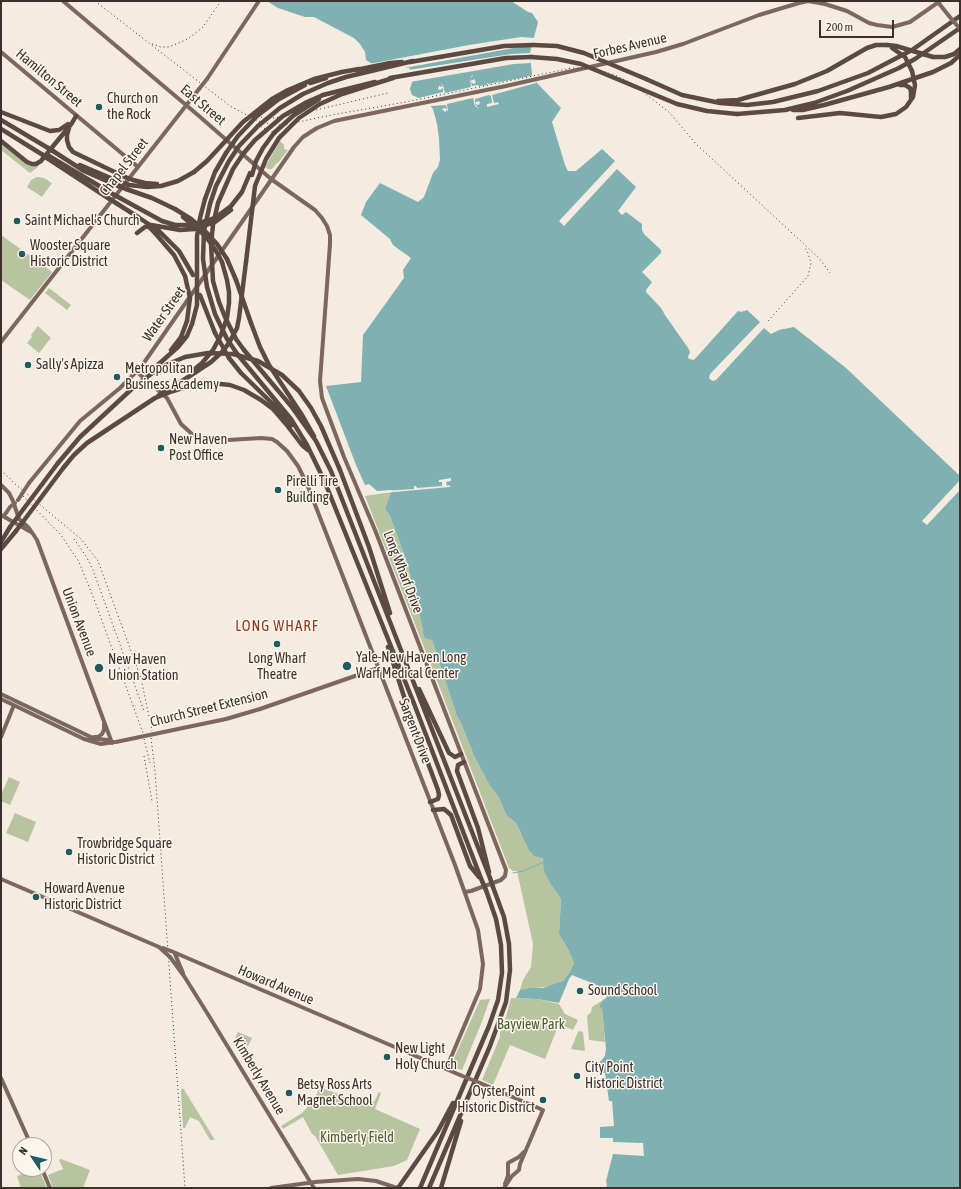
<!DOCTYPE html>
<html>
<head>
<meta charset="utf-8">
<style>
	body { margin:0 }
	#map { position:relative; width:961px; height:1189px; overflow:hidden; background:#f4ebe1; font-family:"Asap Condensed",sans-serif }
	canvas { display:block }
	.frame { position:absolute; inset:0; border:2px solid #3b302b; pointer-events:none }
	.north { position:absolute; left:12px; top:1137px; width:40px; height:40px; box-sizing:border-box; background:#fbf5ee; border:1px solid #aea6a0; border-radius:50%; rotate:305deg; font-size:11px; font-weight:700; line-height:16px; text-align:center; color:#3b302b }
	.north::after { content:''; display:block; margin:auto; width:14px; height:18px; background:#1f5a5e; clip-path:polygon(50% 0,100% 100%,50% 72%,0 100%) }
	.scale { position:absolute; left:819px; top:20px; width:75px; height:18px; box-sizing:border-box; border:2px solid #3b302b; border-top:0; padding-left:5px; font-size:12px; line-height:14px; white-space:nowrap; color:#3b302b; -webkit-text-stroke:3px #fbf5ee; paint-order:stroke }
</style>
</head>
<body>
<div id="map">
<canvas width="961" height="1189"></canvas>
<div class="frame"></div>
<div class="north">N</div>
<div class="scale">200 m</div>
</div>
<script>
const c = document.querySelector('canvas').getContext('2d');
c.lineJoin = 'round';
function fillPath(path, color) { c.fillStyle = color; c.fill(path, 'evenodd'); }
const poly = rows => new Path2D(rows.map(r => 'M' + r).join(''));
function strokePath(path, color, width, dash) { c.strokeStyle = color; c.lineWidth = width; c.lineCap = dash ? 'butt' : 'round'; c.setLineDash(dash || []); c.stroke(path); }
function write(font, color, halo, rows, align = 'center') {
  c.font = font + ' "Asap Condensed",sans-serif'; c.lineWidth = 3; c.setLineDash([]); c.textBaseline = 'middle'; c.strokeStyle = halo; c.fillStyle = color; for (const [text, x, y, turn = 0] of rows) {
    c.save(); c.translate(x, y); c.rotate((+turn || 0) * Math.PI / 180); c.textAlign = isNaN(turn) ? turn : align; if (halo) c.strokeText(text, 0, 0); c.fillText(text, 0, 0); c.restore();
  }
}
fillPath(poly([
	[280,141,284,145,284,149,288,150,278,163,277,163,272,169,268,169,265,167],
	[1,144,25,163,32,166,38,165,38,167,30,173,1,150],
	[37,177,44,178,52,183,42,197,27,187,31,180],
	[1,235,51,271,52,272,30,300,1,280],
	[49,288,71,305,67,310,45,293],
	[38,326,51,338,39,353,27,343,32,337,31,335],
	[392,492,385,509,390,516,408,565,423,630,423,633,432,640,457,716,461,723,475,758,490,786,498,796,507,816,516,823,521,834,543,858,552,886,561,899,559,934,568,949,574,963,570,972,563,981,552,986,520,990,523,980,531,967,533,944,517,871,513,871,509,868,436,678,365,496],
	[9,777,20,782,10,805,1,801,1,795],
	[15,813,36,822,28,842,6,833],
	[511,998,537,999,559,1004,565,1014,578,1020,573,1030,559,1024,545,1059,510,1045,493,1085,482,1080,500,1037,500,1033,506,1017],
	[490,999,481,1024,462,1070,458,1069,451,1065,480,1000],
	[603,1000,599,1006,602,1009,605,1042,589,1040,587,1016,591,1012,592,1007],
	[580,1031,583,1032,585,1051,571,1049,578,1032],
	[238,1032,252,1038,248,1046,235,1039],
	[320,1087,361,1103,364,1098,374,1102,379,1092,381,1093,375,1109,420,1129,407,1160,394,1166,338,1175,315,1136,312,1134,303,1117,283,1129,281,1126,302,1113,314,1100],
	[183,1088,215,1140,210,1140,199,1121,190,1117,185,1128,183,1128,181,1090],
	[61,1159,90,1170,83,1188,53,1188,48,1175,63,1169,59,1160],
	[36,1169,39,1170,47,1188,21,1188,17,1176]
]), '#b8c4a0');
fillPath(poly([
	[267,1,511,1,528,12,532,13,538,22,530,53,532,75,536,82,561,108,552,122,565,165,568,171,576,171,602,149,615,161,559,221,564,226,617,169,636,187,618,211,622,215,626,212,642,224,642,230,644,234,661,250,661,253,642,272,652,282,646,290,646,292,661,308,665,315,688,348,690,352,688,357,689,359,694,360,738,311,741,312,747,310,760,322,710,374,709,378,711,380,713,381,716,380,764,328,771,334,779,330,794,327,846,368,960,476,960,480,922,521,927,525,960,490,960,1188,606,1188,607,1185,606,1181,613,1154,644,1156,643,1143,613,1142,613,1138,600,1138,600,1127,614,1126,612,1101,609,1101,605,1073,599,1073,599,1063,605,1056,606,1049,602,1009,599,1006,603,1000,606,998,608,994,604,988,599,986,572,975,569,979,559,1003,537,999,516,998,520,990,531,988,543,988,563,981,570,972,574,963,568,949,559,934,561,899,552,886,544,871,543,858,534,856,529,850,516,823,507,816,498,796,490,786,475,758,461,723,457,716,432,640,425,638,423,633,423,630,408,565,390,516,385,509,392,490,377,491,369,484,365,485,356,465,326,386,361,382,363,335,404,278,403,270,411,258,393,245,390,239,361,215,366,202,380,183,418,202,424,197,433,173,438,167,440,160,439,138,437,124,433,109,427,102,412,95,410,89,413,79,412,73,409,68,374,65,366,60,365,52,360,44,354,38,314,17,305,17,278,8]
]), '#7fb0b2');
fillPath(poly([
	[521,37,535,38,532,47,519,47,399,69,373,67,369,64,469,45],
	[530,53,531,63,514,64,410,82,411,79,410,73,408,70,511,54],
	[472,75,473,75,470,79,471,81,474,79,476,82,474,84,471,82,472,86,478,85,479,86,487,85,487,83,489,84,498,82,498,81,500,82,535,75,536,83,492,95,494,103,498,102,499,104,487,107,487,104,492,103,491,96,489,95,475,99,475,103,478,101,480,102,479,105,475,104,479,109,475,106,473,98,447,104,448,112,445,116,448,112,447,110,445,112,442,109,444,108,447,109,446,105,431,106,431,108,429,108,426,104,415,99,443,92,443,88,440,90,438,89,439,86,443,87,442,85,438,82,443,85,445,93,471,87,470,79],
	[451,478,451,481,446,482,447,486,450,485,450,487,383,493,383,491,414,489,414,486,410,486,416,486,417,488,442,486,442,482,439,482,439,480]
]), '#f4ebe1');
strokePath(poly([
	[513,873,523,871,544,862]
]), '#7fb0b2', 1);
strokePath(poly([
	[63,1,199,116,271,179,315,210,322,218,327,226,330,235,330,244,320,381,322,398,344,457,375,530,506,870,505,876,501,880,471,891,465,892],
	[937,1,949,16],
	[1,52,138,167],
	[207,79,259,1],
	[1,342,199,89],
	[137,372,167,398,181,424,193,435,201,439,211,441,261,438,272,439,277,442,287,451,298,466,307,484,455,865,478,930,483,964,480,989,446,1069],
	[29,483,80,421,120,388,141,367,294,147,303,137,317,128,334,121,506,86,656,52,683,44,759,15,799,3,808,1,825,4,847,11,869,23,877,25,892,27,910,22,940,1],
	[1,485,9,493,13,501,19,519,29,528,37,540,112,743],
	[1,515,31,532],
	[4,516,10,507,15,503],
	[1,694,93,738,107,740,112,743],
	[1,699,84,739,101,744,114,742],
	[260,709,378,668],
	[1,737,14,705],
	[94,737,98,737,102,734,104,730,104,724],
	[1,879,159,947],
	[171,951,460,1075],
	[175,954,183,973],
	[170,957,184,976,209,1016,314,1188],
	[1,1078,31,1145],
	[480,1083,543,1110,520,1164,519,1170,512,1176,504,1188],
	[42,1169,50,1188],
	[505,1184,508,1176,508,1163,519,1157,524,1152],
	[271,1188,315,1182,358,1179,376,1181,397,1188]
]), '#7d675c', 4);
strokePath(poly([
	[933,57,945,57,954,54,960,49],
	[410,62,504,46,533,45],
	[356,70,390,63,402,62],
	[390,78,506,58,531,57],
	[646,79,682,95,720,103,747,105,773,102,818,91,868,73,912,50,960,16],
	[310,83,326,78],
	[900,85,905,85,910,88,911,92,911,98],
	[323,95,375,82],
	[718,101,738,100,795,84,827,71,867,48,876,45,887,45],
	[793,110,803,110,824,105,889,87,933,72,951,63,960,55],
	[1,112,50,131,59,130,68,124],
	[737,114,785,110,814,103,847,91,899,68,915,59,960,28],
	[798,118,840,113,881,117,896,114,906,107,913,97,915,85,912,71],
	[1,120,48,148],
	[69,128,67,135,67,140,69,147,73,152,125,177],
	[1,129,43,155],
	[1,141,27,162,32,164,36,164,41,161,72,123,76,116],
	[53,151,84,171,118,186],
	[49,156,111,193],
	[47,158,108,198],
	[256,161,263,148,274,133],
	[80,165,120,182],
	[133,180,145,183,157,184],
	[129,185,147,187,161,186,178,181,194,172],
	[126,189,152,198,175,209],
	[120,198,162,221,175,225,194,225,215,218,231,206,242,192,250,173],
	[205,199,215,172,226,153],
	[116,203,138,217],
	[159,231,179,251,193,275],
	[137,233,145,227,151,225,180,230,195,229,215,222,231,210],
	[155,233,174,255,185,276],
	[227,259,236,280],
	[200,295,215,333],
	[251,323,260,347,269,365,302,415,314,436],
	[171,350,181,337,187,321],
	[244,350,291,406,316,441,331,471,490,878],
	[238,355,291,419,307,445,324,480,413,701,482,881],
	[229,358,241,373,279,410,292,425],
	[152,370,178,347,187,336,192,324],
	[154,372,166,365,185,357],
	[190,373,202,363,213,350,221,335,227,318,229,303,229,292,227,280,222,262],
	[170,389,211,362,222,352,229,343,237,328,239,318,246,262],
	[173,391,192,385,211,383,230,385,244,390,261,400,273,409,286,424,302,445,308,450],
	[58,463,80,437,136,385],
	[64,467,74,455,87,443,155,398],
	[340,470,369,547,390,613],
	[1,542,10,527],
	[1,549,16,531],
	[388,647,409,712,438,790,439,795,438,799,430,802],
	[419,689,449,753,455,757,461,754],
	[464,762,458,765,457,771,478,828,489,872],
	[433,810,444,809,451,815,470,866,479,877],
	[398,1188,438,1131,453,1103],
	[420,1188,489,1026,498,1000,502,973,501,945,496,919,486,890],
	[429,1188,490,1046,506,1002,510,970,509,944,504,917,493,887],
	[441,1188,461,1121]
]), '#5c4a42', 4.5);
strokePath(poly([
	[95,1,230,106,258,121,274,125,283,125,337,114,406,102,572,68,595,69,615,75,633,84,670,113,696,144,819,258,830,273],
	[152,44,161,47,169,47,188,39,203,27,221,1],
	[257,117,274,118,316,110,388,93],
	[257,125,268,130,280,135],
	[768,321,808,276,811,263,808,253,805,248],
	[1,470,14,483,81,539,98,561,141,678,152,731],
	[23,496,61,535,79,562,94,599,143,733],
	[74,539,86,556,93,570,144,711],
	[151,738,155,771,185,1188],
	[144,739,150,763],
	[144,756,152,801]
]), '#3b302b', 1, [1, 3]);
strokePath(poly([
	[949,16,960,29],
	[199,89,207,79],
	[18,500,29,483],
	[116,742,226,719,260,709],
	[159,947,170,957],
	[163,948,171,951],
	[460,1075,480,1083]
]), '#7d675c', 4);
strokePath(poly([
	[533,45,557,46,584,53,646,79],
	[887,45,896,46,933,57],
	[892,48,905,57,912,71],
	[531,57,557,59,581,64,677,104,707,111,737,114],
	[274,133,294,115,319,99],
	[48,148,53,151],
	[226,153,238,136,257,116,279,99,305,85],
	[43,155,47,158],
	[194,172,207,161,243,122,272,99,288,90,314,79,342,72,359,69],
	[252,175,256,161],
	[125,177,133,180],
	[120,182,129,185],
	[118,186,126,189],
	[111,193,120,198],
	[108,198,116,203],
	[175,209,191,219,206,232,217,244,227,259],
	[138,217,159,231],
	[183,217,199,230,207,238,216,251,222,262],
	[148,226,155,233],
	[246,262,255,186,266,159,279,138,299,118,320,104,342,94,393,78],
	[185,276,190,298,187,321],
	[236,280,251,323],
	[192,324,197,305,197,236,200,218,205,199],
	[215,333,229,358],
	[244,350,236,339,225,317,219,302,213,281,211,244,213,225,218,203,233,169,243,154,255,140,283,116,307,102,323,95],
	[238,355,227,339,215,314,207,287,203,259,204,231,210,204,216,186,229,161,239,146,258,126,280,108,303,94,328,83,346,77,413,61],
	[185,357,208,353,233,354,258,361,282,375,299,391,311,408,321,426,340,470],
	[136,385,154,372],
	[158,396,168,388],
	[155,398,173,391],
	[10,527,58,463],
	[16,531,64,467],
	[490,878,493,887],
	[482,881,486,890]
]), '#5c4a42', 4.5);
for (const [x, y, r, color] of [
	[99,107,4,"#1f5a5e"],
	[17,221,4,"#1f5a5e"],
	[22,254,4,"#1f5a5e"],
	[28,365,4,"#1f5a5e"],
	[117,377,4,"#1f5a5e"],
	[161,448,4,"#1f5a5e"],
	[278,490,4,"#1f5a5e"],
	[277,644,4,"#1f5a5e"],
	[347,666,5,"#1f5a5e"],
	[99,668,5,"#1f5a5e"],
	[69,852,4,"#1f5a5e"],
	[36,897,4,"#1f5a5e"],
	[580,991,4,"#1f5a5e"],
	[387,1057,4,"#1f5a5e"],
	[577,1076,4,"#1f5a5e"],
	[289,1093,4,"#1f5a5e"],
	[543,1100,4,"#1f5a5e"]
]) { const dot = new Path2D(); dot.arc(x, y, r, 0, 2 * Math.PI); c.fillStyle = color; c.fill(dot); strokePath(dot, '#fbf5ee', 1.5); }
write('14px', '#3b302b', '#fbf5ee', [
	["Forbes Avenue",630,46,-13],
	["Hamilton Street",49,78,40],
	["East Street",203,105,40],
	["Chapel Street",124,167,-52],
	["Water Street",164,314,-55],
	["Long Wharf Drive",403,572,69],
	["Union Avenue",79,622,69],
	["Church Street Extension",209,708,-14],
	["Sargent Drive",415,731,69],
	["Howard Avenue",276,985,23],
	["Kimberly Avenue",259,1076,59]
]);
write('14px', '#3b302b', '#fbf5ee', [
	["Church on",107,99],
	["the Rock",107,115],
	["Saint Michael's Church",25,221],
	["Wooster Square",30,246],
	["Historic District",30,262],
	["Sally's Apizza",36,365],
	["Metropolitan",125,369],
	["Business Academy",125,385],
	["New Haven",169,440],
	["Post Office",169,456],
	["Pirelli Tire",286,482],
	["Building",286,498],
	["Yale-New Haven Long",356,658],
	["Warf Medical Center",356,674],
	["Long Wharf",277,659,"center"],
	["Theatre",277,675,"center"],
	["New Haven",108,660],
	["Union Station",108,676],
	["Trowbridge Square",77,844],
	["Historic District",77,860],
	["Howard Avenue",44,889],
	["Historic District",44,905],
	["Sound School",588,991],
	["New Light",395,1049],
	["Holy Church",395,1065],
	["City Point",585,1068],
	["Historic District",585,1084],
	["Betsy Ross Arts",297,1085],
	["Magnet School",297,1101],
	["Oyster Point",535,1092,"right"],
	["Historic District",535,1108,"right"]
], 'left');
write('14px', '#4a5a2e', '#fbf5ee', [
	["Bayview Park",531,1025],
	["Kimberly Field",357,1138]
]);
c.letterSpacing = '1px';
write('15px', '#8c3b22', '#fbf5ee', [
	["LONG WHARF",277,626]
]);
c.letterSpacing = '0px';
</script>
</body>
</html>
